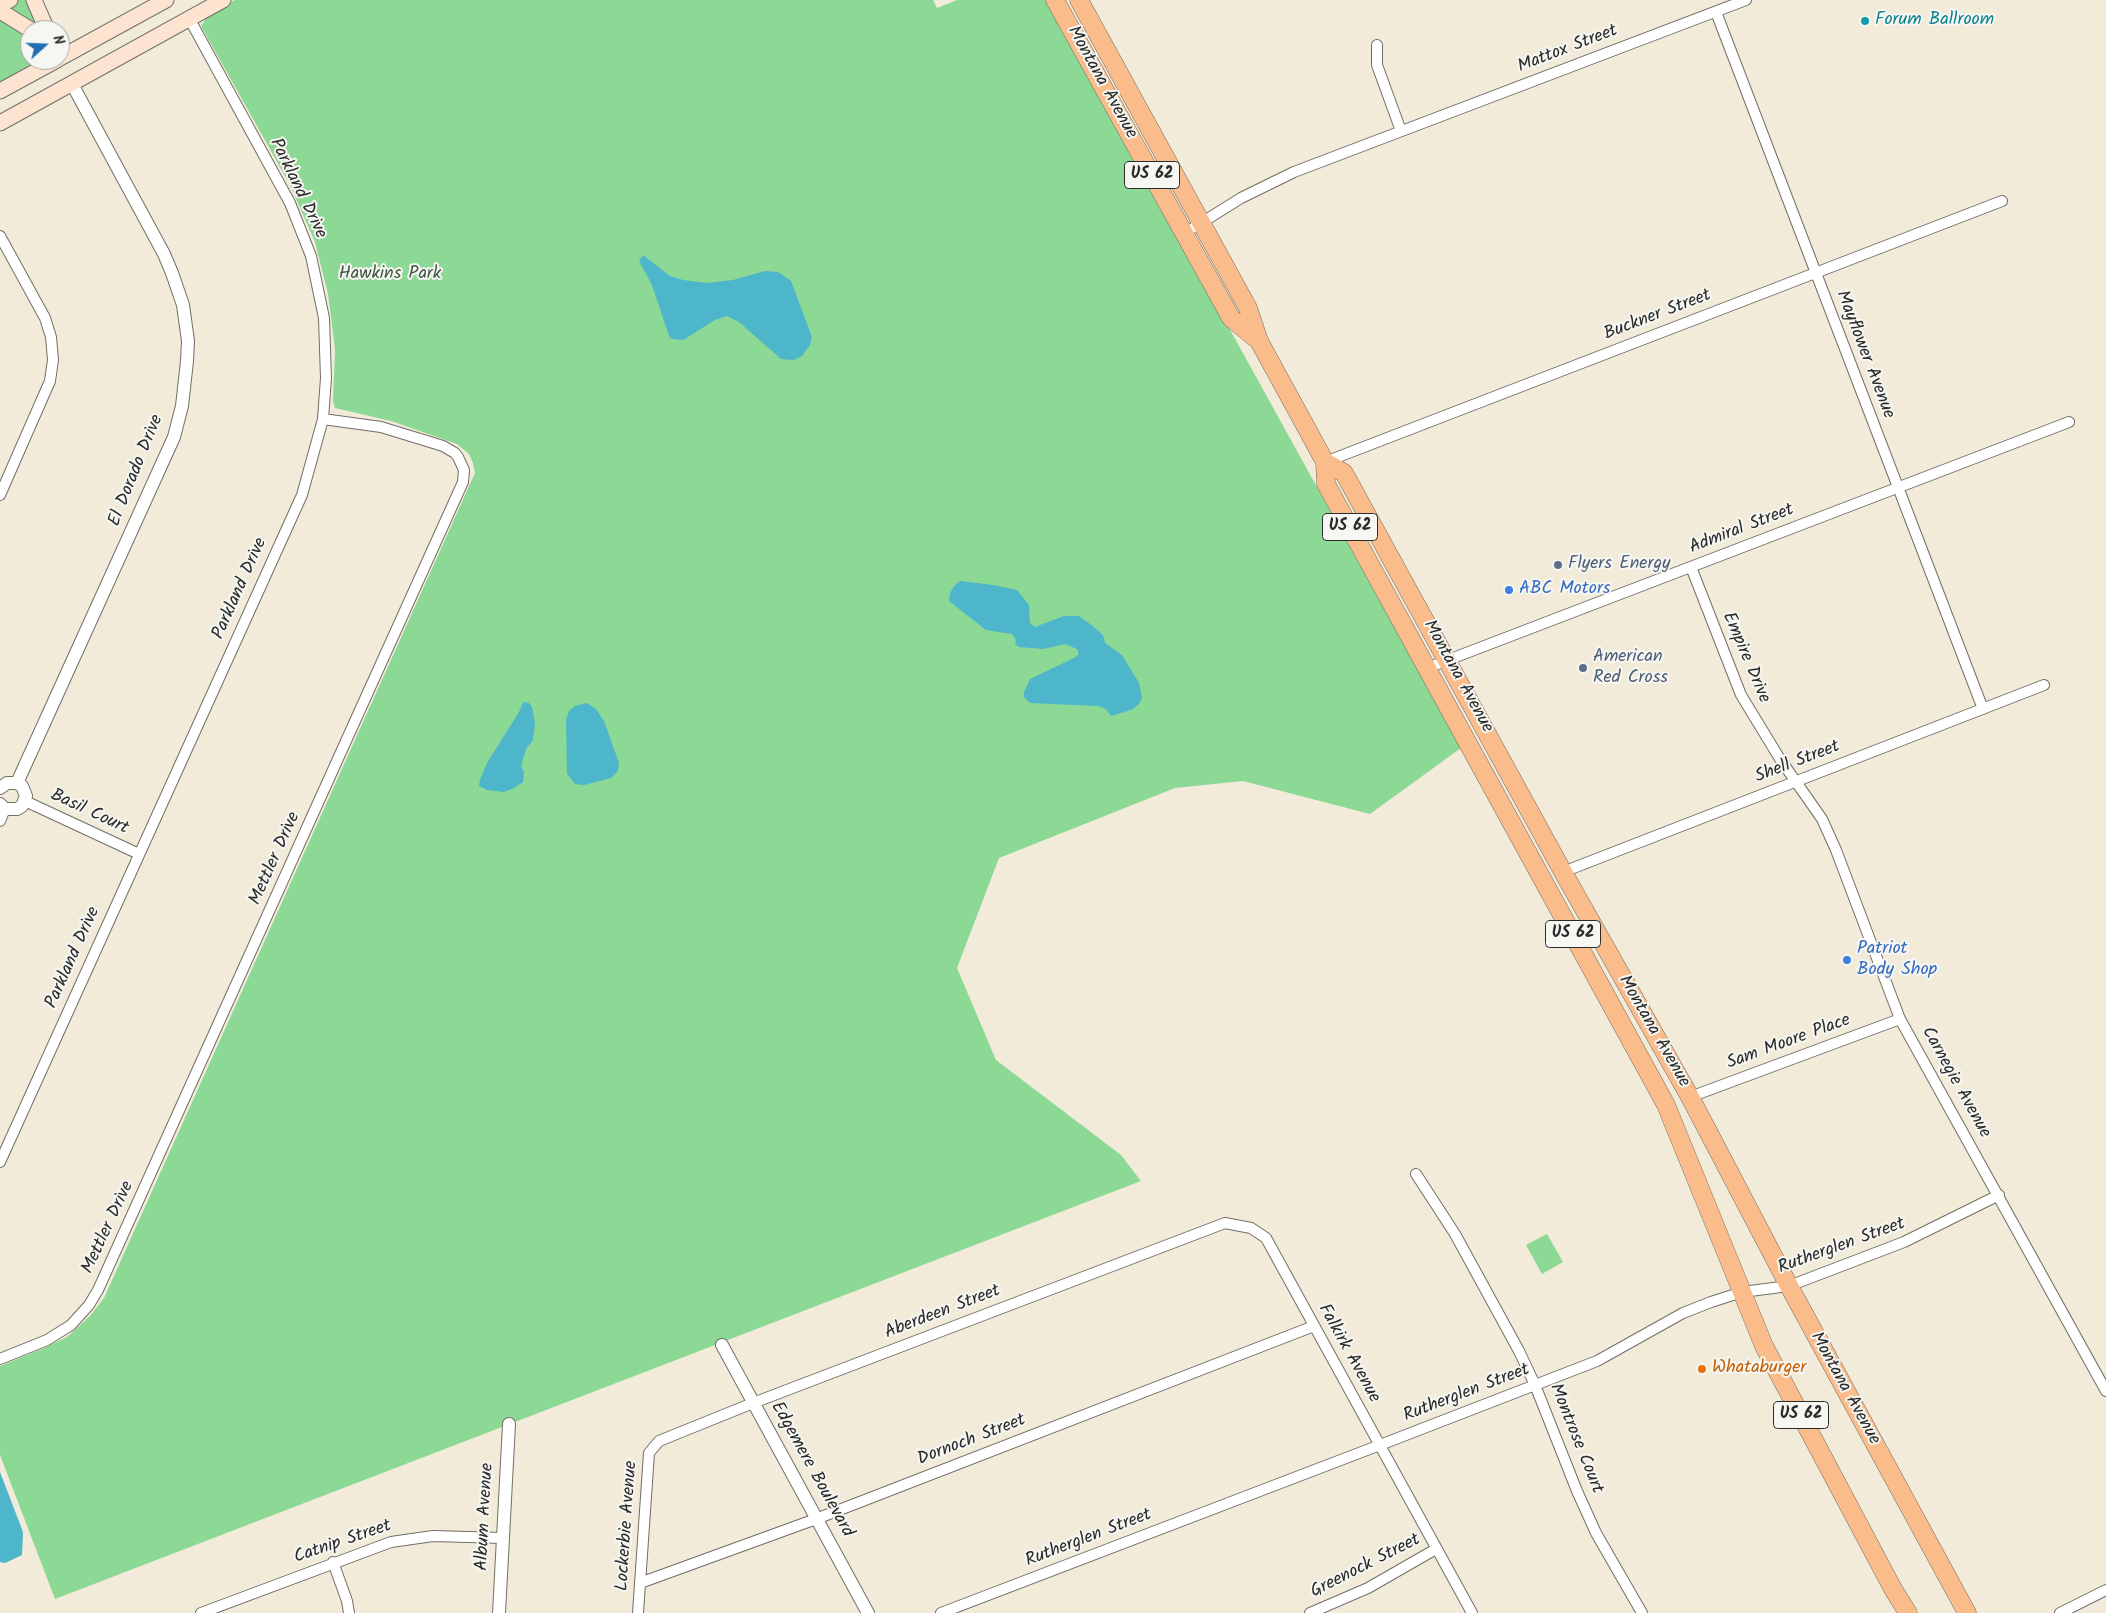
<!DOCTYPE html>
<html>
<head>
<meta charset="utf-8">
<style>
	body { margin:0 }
	#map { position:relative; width:2106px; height:1613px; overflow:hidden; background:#f2ebd9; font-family:Kalam,sans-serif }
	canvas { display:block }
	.north { position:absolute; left:20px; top:20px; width:50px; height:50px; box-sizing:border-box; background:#f6f6f2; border:1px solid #a5a5a2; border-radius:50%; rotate:70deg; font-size:14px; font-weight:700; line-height:20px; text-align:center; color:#2b2b2b }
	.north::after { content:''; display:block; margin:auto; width:18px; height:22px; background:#1f6fb2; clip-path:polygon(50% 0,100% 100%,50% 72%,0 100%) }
</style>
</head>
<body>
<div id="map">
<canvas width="2106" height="1613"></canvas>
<div class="north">N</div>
</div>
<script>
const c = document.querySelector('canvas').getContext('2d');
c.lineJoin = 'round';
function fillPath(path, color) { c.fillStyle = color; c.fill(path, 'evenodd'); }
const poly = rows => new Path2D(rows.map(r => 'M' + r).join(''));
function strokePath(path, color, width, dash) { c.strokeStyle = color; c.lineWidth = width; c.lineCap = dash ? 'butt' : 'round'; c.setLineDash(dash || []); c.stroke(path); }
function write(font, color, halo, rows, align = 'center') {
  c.font = font + ' Kalam,sans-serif'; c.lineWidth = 4; c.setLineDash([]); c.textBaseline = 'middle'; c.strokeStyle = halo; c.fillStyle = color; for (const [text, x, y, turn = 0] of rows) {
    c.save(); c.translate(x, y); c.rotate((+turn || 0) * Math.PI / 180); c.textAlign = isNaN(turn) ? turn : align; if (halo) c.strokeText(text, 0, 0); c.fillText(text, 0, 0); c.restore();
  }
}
fillPath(poly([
	[0,0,27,0,44,30,30,30,30,60,39,60,0,82],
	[235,0,933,0,937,8,957,0,1048,0,1461,748,1370,814,1243,781,1175,788,999,858,957,968,996,1060,1121,1155,1141,1181,55,1599,0,1455,0,1366,42,1349,67,1337,90,1316,104,1298,475,473,473,463,469,454,457,444,391,421,335,408,333,401,335,349,328,294,315,242,290,185,201,26,209,14],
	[1547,1234,1563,1262,1542,1274,1526,1245]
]), '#8cd895');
fillPath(poly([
	[643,255,670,276,683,280,707,283,733,280,765,271,778,272,791,281,812,337,810,345,802,356,794,360,781,359,739,322,727,316,715,320,683,340,672,339,669,336,652,285,639,261],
	[960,581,993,585,1017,590,1029,605,1030,623,1035,627,1064,616,1079,616,1094,627,1103,635,1105,643,1122,655,1139,683,1142,698,1138,705,1131,710,1111,716,1106,709,1098,706,1030,703,1024,697,1024,692,1030,679,1074,658,1079,654,1077,649,1065,644,1043,649,1019,647,1015,644,1016,640,1012,634,986,630,949,601,950,593,954,586],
	[523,702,529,703,532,707,535,724,533,740,526,749,521,766,524,772,523,782,514,788,504,792,487,790,479,786,480,780,487,763,519,712],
	[587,703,596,709,604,721,619,763,618,771,611,778,584,785,575,784,567,774,566,720,569,711,575,706],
	[0,1472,23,1532,22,1555,5,1563,0,1562]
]), '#4db6cb');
const minor = poly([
	[1716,12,1983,709],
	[1377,45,1377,65,1401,131],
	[1193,228,1241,198,1294,172,1746,0],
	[0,236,45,318,51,337,53,360,50,381,0,495],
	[1325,462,2002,201],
	[1691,567,1741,695,1780,759,1822,819,1836,850,1900,1019,2106,1391],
	[1427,668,2069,422],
	[25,801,139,854],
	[0,821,5,809],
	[1563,872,2044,685],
	[1690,1097,1900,1019],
	[0,1162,302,495,323,419,326,378,324,318,311,256,290,203,189,18],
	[1416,1174,1455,1234,1519,1351,1535,1385,1577,1491,1596,1533,1642,1613],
	[0,1359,47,1340,71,1325,89,1305,98,1290,463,482,464,470,458,457,455,453,443,446,381,427,323,419],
	[333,1562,347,1601,349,1613],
	[640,1583,816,1519,1314,1326],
	[201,1613,391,1542,433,1536,503,1538],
	[638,1613,649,1453,659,1441,753,1403,1225,1223,1251,1228,1266,1238,1472,1613],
	[941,1613,1380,1445,1597,1361,1683,1313,1711,1302,1742,1292,1789,1286,1904,1242,1999,1195],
	[1310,1613,1368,1588,1436,1549],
	[2060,1613,2106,1590]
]);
const tertiary = poly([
	[17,783,174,437,182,406,187,361,188,341,183,305,172,273,164,254,72,84],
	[0,788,7,783,17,783,22,786,26,796,22,806,17,809,5,809,0,804],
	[722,1345,868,1613],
	[499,1613,509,1424]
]);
const secondary = poly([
	[34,0,47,30],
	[0,4,10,0],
	[0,11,31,30],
	[60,58,166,0],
	[0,91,57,60],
	[0,123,223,0]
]);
const trunk = poly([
	[1055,0,1231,318,1259,341],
	[1079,0,1248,308,1259,341,1325,462,1326,484,1666,1105,1764,1346,1893,1589,1908,1613],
	[1325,462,1344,473,1563,872,1690,1097,1789,1286,1967,1613]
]);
strokePath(minor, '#716e68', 12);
strokePath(tertiary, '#716e68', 14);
strokePath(secondary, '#716e68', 17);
strokePath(trunk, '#716e68', 19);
strokePath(minor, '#fff', 10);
strokePath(tertiary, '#fff', 12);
strokePath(secondary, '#fde4d0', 15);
strokePath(trunk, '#f9bc8a', 18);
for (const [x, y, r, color] of [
	[1865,21,5,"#0f9aa8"],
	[1558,565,5,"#5c6f8a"],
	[1509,590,5,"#3f7fe0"],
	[1583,668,5,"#5c6f8a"],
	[1847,960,5,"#3f7fe0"],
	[1702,1369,5,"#e8710a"]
]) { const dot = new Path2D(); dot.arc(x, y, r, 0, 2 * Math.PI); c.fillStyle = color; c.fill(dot); strokePath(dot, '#f6f6f2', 2); }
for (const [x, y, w] of [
	[1152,175,55],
	[1350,527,55],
	[1573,934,55],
	[1801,1415,55]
]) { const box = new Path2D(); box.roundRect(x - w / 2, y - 13.5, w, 27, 4); c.fillStyle = '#f6f6f2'; c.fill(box); strokePath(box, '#2b2b2b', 1); }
write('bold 16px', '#2b2b2b', null, [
	["US 62",1152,175],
	["US 62",1350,527],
	["US 62",1573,934],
	["US 62",1801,1415]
]);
write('18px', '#0d838f', '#f6f6f2', [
	["Forum Ballroom",1875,21]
], 'left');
write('18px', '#2b2b2b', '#f6f6f2', [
	["Mattox Street",1568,50,-21],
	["Montana Avenue",1101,83,61],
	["Parkland Drive",297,189,64],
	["Buckner Street",1658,316,-21],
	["Mayflower Avenue",1864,355,69],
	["El Dorado Drive",137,471,-68],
	["Admiral Street",1742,530,-21],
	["Parkland Drive",241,589,-66],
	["Empire Drive",1745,658,67],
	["Montana Avenue",1457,677,61],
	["Shell Street",1798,763,-21],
	["Basil Court",89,813,25],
	["Mettler Drive",276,859,-66],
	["Parkland Drive",74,958,-66],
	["Montana Avenue",1653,1032,60],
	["Sam Moore Place",1789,1043,-20],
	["Carnegie Avenue",1955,1083,61],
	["Mettler Drive",109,1228,-65],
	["Rutherglen Street",1842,1247,-20],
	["Aberdeen Street",943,1313,-21],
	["Falkirk Avenue",1348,1354,61],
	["Montana Avenue",1844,1389,61],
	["Rutherglen Street",1467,1394,-21],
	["Montrose Court",1575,1439,68],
	["Dornoch Street",972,1441,-21],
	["Edgemere Boulevard",811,1470,61],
	["Album Avenue",486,1517,-87],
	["Lockerbie Avenue",628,1526,-86],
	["Rutherglen Street",1089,1539,-21],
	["Catnip Street",343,1543,-19],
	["Greenock Street",1366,1567,-27]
]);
write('18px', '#435646', '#f6f6f2', [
	["Hawkins Park",390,275]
]);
write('18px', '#4e5e75', '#f6f6f2', [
	["Flyers Energy",1568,565],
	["American",1593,658],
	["Red Cross",1593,679]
], 'left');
write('18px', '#366cbe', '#f6f6f2', [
	["ABC Motors",1519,590],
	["Patriot",1857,950],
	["Body Shop",1857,971]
], 'left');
write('18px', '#c56008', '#f6f6f2', [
	["Whataburger",1712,1369]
], 'left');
</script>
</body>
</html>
